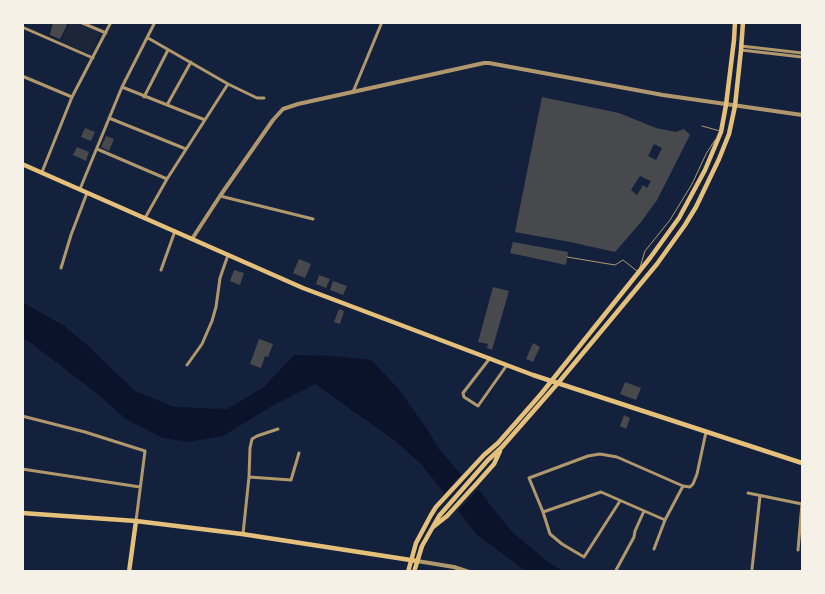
<!DOCTYPE html>
<html>
<head>
<meta charset="utf-8">
<style>
	body { margin:0 }
	#map { position:relative; width:825px; height:594px; overflow:hidden; background:#14213d; font-family:Bitter,serif }
	canvas { display:block }
	.frame { position:absolute; inset:0; border:24px solid #f6f1e7; pointer-events:none }
</style>
</head>
<body>
<div id="map">
<canvas width="825" height="594"></canvas>
<div class="frame"></div>
</div>
<script>
const c = document.querySelector('canvas').getContext('2d');
c.lineJoin = 'round';
function fillPath(path, color) { c.fillStyle = color; c.fill(path, 'evenodd'); }
const poly = rows => new Path2D(rows.map(r => 'M' + r).join(''));
function strokePath(path, color, width, dash) { c.strokeStyle = color; c.lineWidth = width; c.lineCap = dash ? 'butt' : 'round'; c.setLineDash(dash || []); c.stroke(path); }
fillPath(poly([
	[70,23,75,23,100,33,90,54,62,42]
]), '#1d2539');
fillPath(poly([
	[22,302,63,325,87,345,135,391,174,407,227,409,264,387,294,355,334,356,371,360,397,387,425,426,440,450,458,471,478,489,511,531,548,562,563,571,526,571,477,535,421,464,394,440,315,384,272,406,223,436,188,442,163,438,126,419,95,392,27,340,23,339]
]), '#0b132b');
fillPath(poly([
	[463,472,480,487,456,513,442,496]
]), '#14213d');
fillPath(poly([
	[53,22,67,22,66,24,67,25,60,39,50,35],
	[542,97,619,113,656,128,676,132,684,129,690,135,657,200,641,222,615,252,570,242,515,232],
	[654,144,662,148,656,160,648,156],
	[640,176,651,181,647,188,643,185,637,195,631,190],
	[85,128,95,132,91,141,81,137],
	[106,136,114,139,109,151,101,147],
	[77,147,89,152,86,161,73,155],
	[513,242,568,252,566,265,510,253],
	[299,259,311,264,305,278,293,273],
	[234,270,244,273,240,285,230,281],
	[319,275,330,279,326,288,316,284],
	[333,281,347,286,343,295,330,290],
	[493,287,509,291,492,350,487,348,488,344,478,342],
	[339,309,344,311,340,324,334,322],
	[259,339,273,344,268,357,265,356,261,368,250,364],
	[533,343,540,347,533,362,526,359],
	[625,382,641,388,636,400,620,394],
	[624,415,630,418,626,429,620,426]
]), '#48494c');
strokePath(poly([
	[702,126,720,131],
	[567,257,615,265,623,260,637,271],
	[640,267,645,251,670,220,692,184,706,154,715,140]
]), '#b1986c', 1);
strokePath(poly([
	[80,22,106,33],
	[22,24,23,22],
	[22,27,93,58],
	[148,38,228,84,257,98,264,98],
	[741,46,802,53],
	[741,50,802,57],
	[22,76,72,97],
	[122,87,205,120],
	[353,92,382,22],
	[144,97,168,50],
	[167,105,191,62],
	[109,118,186,149],
	[97,149,167,179],
	[42,172,72,97,111,22],
	[80,189,122,87,155,22],
	[220,196,313,219],
	[145,218,167,179,228,84],
	[61,268,71,235,87,193],
	[161,270,175,231],
	[490,358,463,393,464,397,478,406,507,365],
	[187,365,202,344,212,321,216,307,220,278,228,255],
	[22,416,85,432,145,451,136,521],
	[22,469,140,487],
	[249,477,250,448,252,439,257,436,278,429],
	[683,486,690,487,693,484,697,474,706,432],
	[748,493,802,504],
	[620,501,584,557,562,544,550,534,543,512,529,478,588,456,600,454,617,457,683,486,665,520,654,549],
	[543,512,601,492,665,520],
	[243,534,249,477,291,480,299,453],
	[798,550,802,504],
	[752,569,760,496],
	[615,572,634,537,635,531,644,511]
]), '#b1986c', 3);
strokePath(poly([
	[192,239,220,196,273,120,283,109,298,104,484,63,489,63,663,95,802,115],
	[417,561,454,567,469,572]
]), '#b1986c', 4);
strokePath(poly([
	[22,164,303,288,533,375,802,463],
	[22,513,136,521,242,534,417,561],
	[129,572,136,521]
]), '#e5c07b', 4.5);
strokePath(poly([
	[433,527,447,516,478,482,494,464,500,451],
	[408,572,416,543,431,515,436,507,484,455,498,443,541,394,650,258,679,218,705,170,721,132,726,105,734,40,735,22],
	[414,572,422,546,439,516,488,460,502,447,558,383,608,323,657,264,685,225,696,207,719,159,729,134,735,106,741,50,743,22]
]), '#e5c07b', 4.5);
</script>
</body>
</html>
